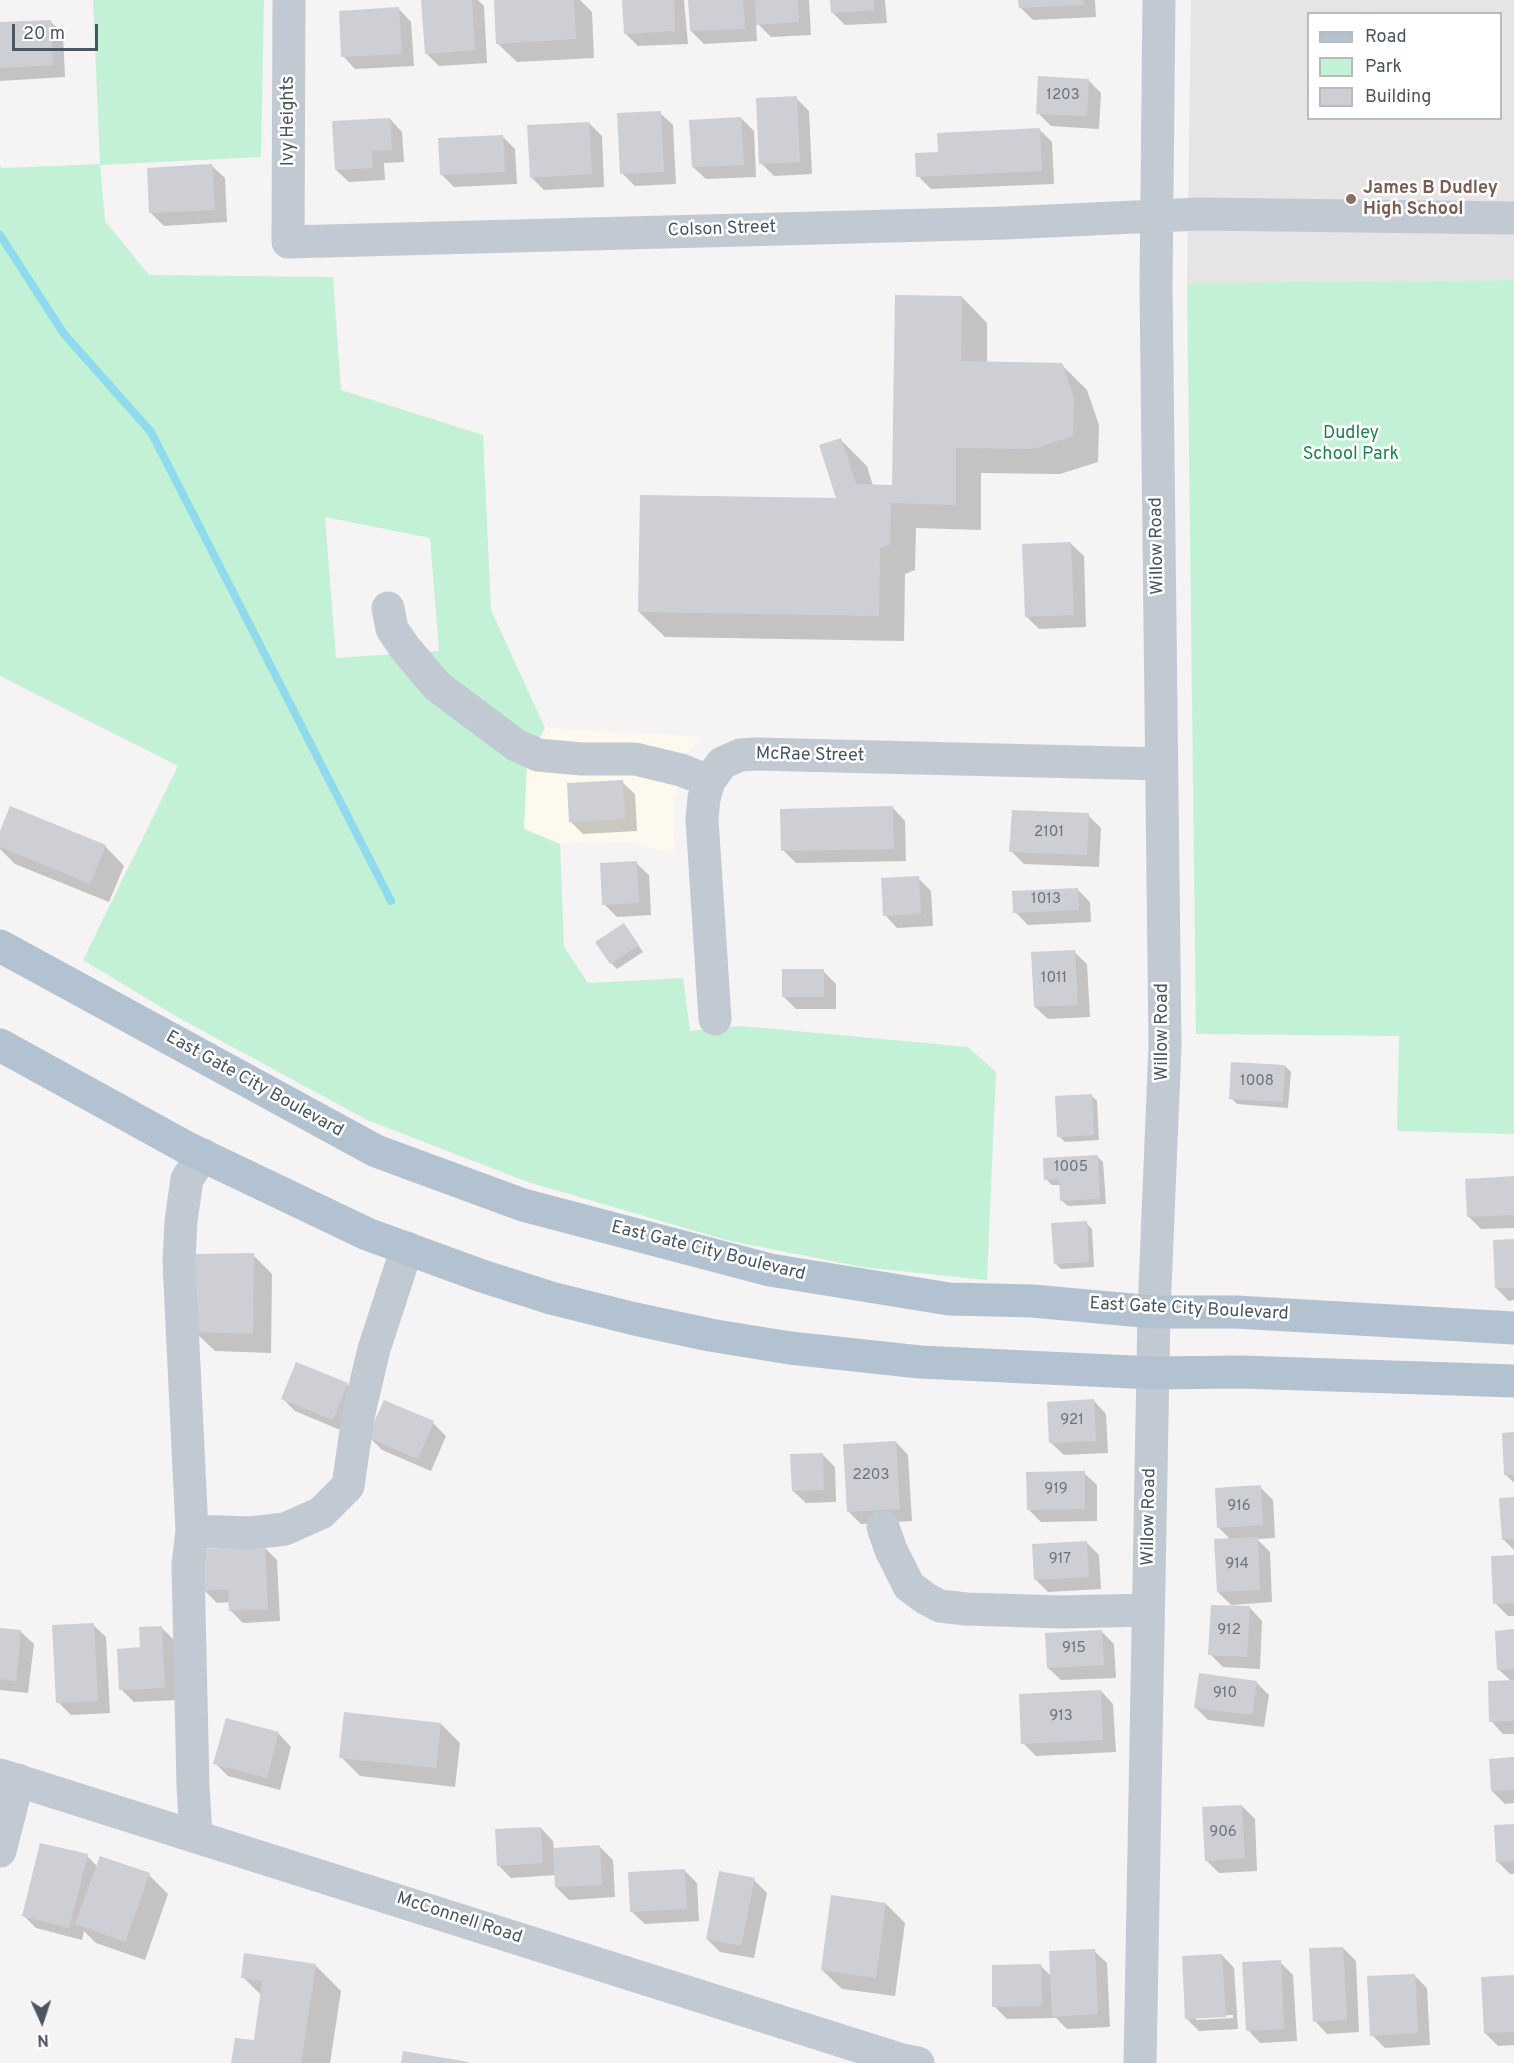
<!DOCTYPE html>
<html>
<head>
<meta charset="utf-8">
<style>
	body { margin:0 }
	#map { position:relative; width:1514px; height:2063px; overflow:hidden; background:#f5f3f3; font-family:Overpass,sans-serif }
	canvas { display:block }
	.legend { position:absolute; left:1307px; top:12px; width:195px; height:108px; box-sizing:border-box; background:#fff; border:2px solid #b7bbc0; margin:0; padding:8px 10px; list-style:none; font-size:18px; color:#4a5661 }
	.legend li { display:flex; align-items:center; gap:12px; height:30px }
	.legend b { width:30px; border:2px solid #b7bbc0 }
	.north { position:absolute; left:12px; top:1991px; width:60px; height:60px; -webkit-text-stroke:4px #fff; paint-order:stroke; rotate:177deg; font-size:16px; font-weight:700; line-height:24px; text-align:center; color:#4a5661 }
	.north::after { content:''; display:block; margin:auto; width:21px; height:27px; background:#4a5661; clip-path:polygon(50% 0,100% 100%,50% 72%,0 100%) }
	.scale { position:absolute; left:12px; top:24px; width:86px; height:27px; box-sizing:border-box; border:3px solid #4a5661; border-top:0; padding-left:8px; font-size:18px; line-height:21px; white-space:nowrap; color:#4a5661; -webkit-text-stroke:4px #fff; paint-order:stroke }
</style>
</head>
<body>
<div id="map">
<canvas width="1514" height="2063"></canvas>
<ul class="legend">
<li><b style="height:8px;background:#b3c2d1"></b>Road</li>
<li><b style="height:16px;background:#c3f1d5"></b>Park</li>
<li><b style="height:16px;background:#cdcfd5"></b>Building</li>
</ul>
<div class="north">N</div>
<div class="scale">20 m</div>
</div>
<script>
const c = document.querySelector('canvas').getContext('2d');
c.lineJoin = 'round';
function fillPath(path, color) { c.fillStyle = color; c.fill(path, 'evenodd'); }
const poly = rows => new Path2D(rows.map(r => 'M' + r).join(''));
function strokePath(path, color, width, dash) { c.strokeStyle = color; c.lineWidth = width; c.lineCap = dash ? 'butt' : 'round'; c.setLineDash(dash || []); c.stroke(path); }
function write(font, color, halo, rows, align = 'center') {
  c.font = font + ' Overpass,sans-serif'; c.lineWidth = 5; c.setLineDash([]); c.textBaseline = 'middle'; c.strokeStyle = halo; c.fillStyle = color; for (const [text, x, y, turn = 0] of rows) {
    c.save(); c.translate(x, y); c.rotate((+turn || 0) * Math.PI / 180); c.textAlign = isNaN(turn) ? turn : align; if (halo) c.strokeText(text, 0, 0); c.fillText(text, 0, 0); c.restore();
  }
}
fillPath(poly([
	[545,728,702,737,687,754,677,787,673,809,675,854,632,842,560,844,524,829,527,763]
]), '#fdf9ef');
fillPath(poly([
	[1191,0,1514,0,1514,280,1187,283],
	[1308,14,1500,14,1500,118,1308,118]
]), '#e6e4e5');
fillPath(poly([
	[93,0,264,0,261,157,100,165,105,221,149,275,333,277,341,390,483,435,491,610,545,728,527,763,524,829,560,844,564,947,588,983,683,978,690,1031,742,1026,968,1047,996,1072,987,1280,862,1267,726,1240,528,1182,367,1120,179,1018,83,960,178,766,0,676,0,166,2,168,100,164],
	[325,517,430,538,439,651,336,658],
	[1514,280,1514,1134,1397,1131,1399,1036,1196,1034,1187,283]
]), '#c3f1d5');
fillPath(poly([
	[422,0,478,0,484,6,487,63,439,66,426,53],
	[495,0,580,0,592,12,594,58,517,62,497,43],
	[623,0,684,0,688,44,638,46,625,33],
	[690,0,809,0,811,35,771,37,756,22,757,41,704,44,691,31],
	[832,0,885,0,887,23,845,25,832,12],
	[1020,0,1095,0,1096,17,1033,20,1020,7],
	[399,9,411,22,414,66,355,69,343,56],
	[50,21,63,34,65,77,0,81,0,24],
	[1088,80,1101,93,1099,129,1051,126,1038,113],
	[796,98,809,111,812,174,774,176,761,163],
	[660,113,673,125,676,184,635,186,622,173],
	[741,118,754,131,756,177,706,179,693,167],
	[390,119,402,132,404,162,384,163,385,180,349,182,336,170],
	[589,123,602,136,604,187,544,190,531,177],
	[1039,129,1052,142,1054,184,931,189,918,176,939,154],
	[502,136,515,149,517,184,454,187,442,175],
	[212,166,225,178,227,222,164,226,151,213],
	[962,297,987,323,987,363,1061,364,1087,390,1099,425,1098,462,1060,474,981,473,981,530,916,528,915,570,905,574,904,641,665,637,639,612,838,500,841,440,867,466,873,486,893,486],
	[1071,544,1084,556,1086,627,1039,629,1026,616],
	[622,782,635,794,637,831,583,834,570,821],
	[893,808,905,821,906,861,796,863,783,850],
	[1088,815,1101,828,1099,867,1024,864,1011,851],
	[0,835,105,846,124,866,109,902,15,864,0,849],
	[636,863,649,875,651,915,617,917,604,904],
	[918,878,931,891,933,926,897,928,885,915],
	[1077,889,1090,902,1091,922,1028,925,1015,912],
	[624,925,643,952,617,969,611,963],
	[1074,952,1087,964,1090,1017,1048,1019,1035,1007],
	[823,971,836,984,836,1009,796,1009,783,996],
	[1285,1066,1291,1072,1288,1108,1237,1104,1231,1098],
	[1091,1095,1097,1101,1099,1140,1065,1142,1059,1136],
	[1097,1156,1103,1162,1106,1204,1068,1206,1061,1200,1061,1185,1052,1185,1046,1179],
	[1514,1178,1514,1228,1481,1229,1468,1216],
	[1086,1223,1092,1229,1094,1267,1061,1269,1055,1263],
	[1514,1240,1514,1300,1509,1301,1496,1288],
	[253,1255,272,1274,271,1353,215,1351,195,1332],
	[347,1384,360,1397,345,1432,295,1411,283,1399],
	[1094,1401,1106,1414,1108,1453,1064,1455,1051,1443],
	[433,1423,446,1436,431,1471,382,1450,369,1437],
	[1514,1434,1514,1483,1506,1475],
	[896,1442,908,1455,912,1521,861,1524,848,1511],
	[822,1454,835,1467,836,1502,806,1503,793,1491],
	[1084,1473,1097,1485,1097,1521,1041,1522,1028,1509],
	[1260,1487,1273,1500,1275,1538,1257,1539,1270,1552,1272,1602,1231,1605,1218,1592,1231,1540,1218,1527],
	[1514,1498,1514,1550,1503,1539],
	[1086,1542,1099,1555,1101,1589,1048,1592,1035,1579],
	[264,1547,277,1560,280,1621,243,1623,230,1610,230,1602,217,1603,204,1590],
	[1514,1556,1514,1616,1508,1616,1495,1603],
	[1250,1608,1262,1621,1260,1669,1223,1667,1210,1654],
	[93,1625,106,1637,110,1713,71,1715,58,1702],
	[161,1627,174,1640,177,1700,134,1702,121,1689,142,1649],
	[0,1629,21,1632,34,1644,28,1693,0,1690],
	[1101,1631,1114,1644,1116,1678,1061,1680,1048,1668],
	[1514,1631,1514,1734,1503,1734,1491,1721,1511,1681,1498,1669],
	[1256,1682,1269,1695,1264,1727,1208,1720,1195,1707],
	[1101,1691,1113,1704,1116,1752,1036,1756,1023,1743],
	[227,1720,279,1734,291,1747,280,1790,228,1776,215,1763],
	[441,1724,460,1743,455,1787,360,1776,341,1757],
	[1514,1759,1514,1803,1505,1804,1492,1791],
	[1242,1806,1255,1819,1257,1871,1219,1873,1206,1860],
	[1514,1825,1514,1874,1510,1874,1497,1861],
	[541,1828,553,1841,554,1849,600,1847,613,1860,615,1897,569,1900,556,1887,556,1875,511,1878,498,1865],
	[87,1856,98,1867,149,1875,168,1894,145,1960,96,1943,84,1931,82,1940,36,1928,23,1915],
	[685,1871,697,1883,699,1921,645,1924,632,1912],
	[754,1880,767,1893,754,1958,720,1952,707,1939],
	[886,1904,905,1923,895,1996,842,1989,822,1970],
	[1343,1948,1356,1961,1359,2032,1327,2034,1315,2021],
	[1094,1951,1107,1963,1110,2027,1067,2029,1056,2018,1007,2019,994,2006,1041,1966,1052,1977],
	[1222,1955,1234,1968,1238,2029,1199,2031,1186,2018],
	[1233,2015,1233,2018,1196,2020,1196,2017],
	[1280,1962,1293,1975,1297,2041,1260,2043,1248,2030],
	[315,1965,341,1991,330,2063,233,2063,255,2042,262,1996,243,1977],
	[1414,1975,1427,1988,1430,2045,1385,2048,1372,2035],
	[1514,1976,1514,2045,1498,2046,1485,2033]
]), '#0003');
strokePath(poly([
	[0,235,64,334,151,432,391,901]
]), '#90daee', 8);
fillPath(poly([
	[421,0,472,0,475,50,425,54],
	[494,0,574,0,576,39,496,44],
	[622,0,674,0,675,31,624,34],
	[688,0,743,0,745,29,690,31],
	[755,0,798,0,799,22,756,25],
	[830,0,874,0,874,10,831,13],
	[1018,0,1083,0,1084,5,1019,8],
	[399,7,402,54,341,57,339,11],
	[51,20,53,65,0,68,0,22],
	[1038,76,1089,79,1087,116,1036,114],
	[797,96,800,162,759,164,756,98],
	[661,111,664,172,620,174,617,113],
	[741,117,744,165,692,167,689,120],
	[390,118,392,150,372,151,373,168,335,170,332,121],
	[589,122,592,174,530,178,527,125],
	[1040,128,1042,171,916,177,915,153,938,152,937,133],
	[503,135,505,172,440,175,438,138],
	[212,164,215,210,149,213,147,168],
	[895,295,962,296,961,361,1062,363,1074,398,1073,436,1033,449,956,448,956,505,891,503,890,545,880,548,879,616,638,612,640,495,836,498,819,445,841,438,856,484,892,485],
	[1071,542,1074,615,1025,617,1022,544],
	[623,780,625,819,569,822,567,783],
	[10,806,106,845,90,884,0,847,0,831],
	[893,806,894,849,781,851,780,809],
	[1012,810,1089,813,1087,855,1009,852],
	[637,861,639,903,602,905,600,863],
	[919,876,921,914,883,916,881,878],
	[1078,888,1079,910,1013,913,1012,891],
	[624,923,639,945,610,964,595,942],
	[1075,950,1078,1005,1034,1007,1031,952],
	[782,969,824,969,824,997,782,997],
	[1231,1062,1285,1065,1283,1102,1229,1099],
	[1092,1094,1094,1135,1057,1137,1055,1096],
	[1098,1155,1100,1199,1060,1201,1059,1179,1044,1180,1043,1158],
	[1514,1176,1514,1215,1467,1217,1465,1179],
	[1087,1221,1089,1262,1054,1264,1051,1223],
	[1514,1239,1514,1288,1495,1288,1493,1240],
	[254,1253,253,1334,194,1332,194,1254],
	[296,1362,348,1383,333,1420,281,1399],
	[1094,1399,1096,1441,1049,1443,1047,1402],
	[384,1400,434,1421,418,1459,367,1437],
	[1514,1432,1514,1475,1504,1475,1502,1433],
	[896,1441,900,1509,847,1512,843,1444],
	[823,1453,824,1490,792,1491,790,1454],
	[1085,1471,1085,1509,1027,1510,1026,1472],
	[1261,1485,1263,1525,1217,1528,1215,1488],
	[1514,1497,1514,1539,1502,1540,1499,1498],
	[1258,1537,1260,1590,1217,1592,1214,1539],
	[1087,1541,1089,1577,1034,1580,1032,1544],
	[265,1546,268,1609,229,1611,228,1589,203,1591,201,1549],
	[1514,1555,1514,1603,1493,1604,1491,1556],
	[1211,1605,1250,1606,1247,1657,1208,1655],
	[94,1623,98,1701,56,1703,52,1625],
	[162,1626,165,1688,119,1690,117,1649,140,1647,139,1627],
	[0,1628,21,1630,16,1681,0,1679],
	[1514,1629,1514,1669,1497,1670,1495,1631],
	[1102,1630,1104,1665,1047,1668,1045,1633],
	[1199,1673,1257,1681,1252,1715,1194,1708],
	[1514,1680,1514,1721,1489,1722,1488,1681],
	[1101,1690,1103,1740,1021,1744,1019,1694],
	[344,1712,441,1723,436,1768,339,1758],
	[226,1718,279,1732,267,1778,213,1764],
	[1514,1757,1514,1790,1491,1791,1489,1759],
	[1242,1805,1245,1858,1205,1861,1202,1807],
	[1514,1824,1514,1861,1496,1862,1494,1825],
	[541,1827,543,1863,497,1866,495,1829],
	[40,1843,88,1854,69,1928,22,1916],
	[600,1845,602,1885,555,1887,553,1848],
	[100,1856,150,1873,125,1942,75,1924],
	[685,1869,687,1909,630,1912,628,1872],
	[719,1871,755,1878,741,1946,706,1939],
	[831,1895,886,1903,876,1978,821,1970],
	[1343,1947,1347,2020,1313,2022,1309,1948],
	[1095,1949,1098,2014,1052,2017,1049,1951],
	[244,1953,316,1964,301,2063,231,2063,235,2038,254,2040,262,1981,241,1978],
	[1222,1954,1226,2017,1185,2019,1182,1956],
	[1281,1960,1284,2029,1246,2031,1242,1962],
	[1041,1964,1042,2006,992,2007,992,1965],
	[1415,1974,1418,2033,1370,2036,1367,1976],
	[1514,1975,1514,2032,1484,2033,1481,1977],
	[403,2051,469,2062,468,2063,401,2063]
]), '#cdcfd5');
strokePath(poly([
	[289,0,288,242,1005,223,1200,214,1514,218],
	[388,608,392,629,405,648,437,686,516,745,538,755,582,759,635,759,681,770,709,781],
	[715,1019,702,819,704,798,709,781,722,763,740,755,756,754,1161,764],
	[883,1527,891,1550,909,1586,925,1598,940,1606,966,1609,1061,1612,1148,1610],
	[192,1531,251,1533,285,1529,321,1513,348,1486,358,1417,374,1349,407,1248],
	[0,1775,902,2060,918,2063],
	[196,1836,193,1786,188,1565,192,1531,179,1262,181,1221,187,1179,203,1155],
	[0,1851,18,1780],
	[1140,2063,1154,1312,1165,1046,1156,286,1159,0]
]), '#c1cad2', 33);
strokePath(poly([
	[0,946,376,1151,523,1205,770,1270,949,1299,1032,1301,1154,1312,1236,1312,1514,1328],
	[0,1045,189,1149,367,1234,482,1276,551,1298,635,1319,710,1335,790,1348,920,1362,1153,1373,1241,1372,1514,1381]
]), '#b3c2d1', 33);
for (const [x, y, r, color] of [
	[1351,199,6,"#8d6e63"]
]) { const dot = new Path2D(); dot.arc(x, y, r, 0, 2 * Math.PI); c.fillStyle = color; c.fill(dot); strokePath(dot, '#fff', 2); }
write('15px', '#6b747e', null, [
	["1203",1063,96],
	["2101",1049,833],
	["1013",1046,900],
	["1011",1054,979],
	["1008",1257,1082],
	["1005",1071,1168],
	["921",1072,1421],
	["2203",871,1476],
	["919",1056,1490],
	["916",1239,1507],
	["917",1060,1560],
	["914",1237,1565],
	["912",1229,1631],
	["915",1074,1649],
	["910",1225,1694],
	["913",1061,1717],
	["906",1223,1833]
]);
write('18px', '#4a5661', '#fff', [
	["Ivy Heights",289,121,-90],
	["Colson Street",722,230,-2],
	["Willow Road",1158,546,-91],
	["McRae Street",810,756,1],
	["Willow Road",1163,1032,-90],
	["East Gate City Boulevard",254,1085,29],
	["East Gate City Boulevard",708,1252,14],
	["East Gate City Boulevard",1189,1310,3],
	["Willow Road",1150,1517,-89],
	["McConnell Road",459,1919,18]
]);
write('bold 18px', '#785e54', '#fff', [
	["James B Dudley",1363,189],
	["High School",1363,210]
], 'left');
write('18px', '#17864f', '#fff', [
	["Dudley",1351,434],
	["School Park",1351,455]
]);
</script>
</body>
</html>
